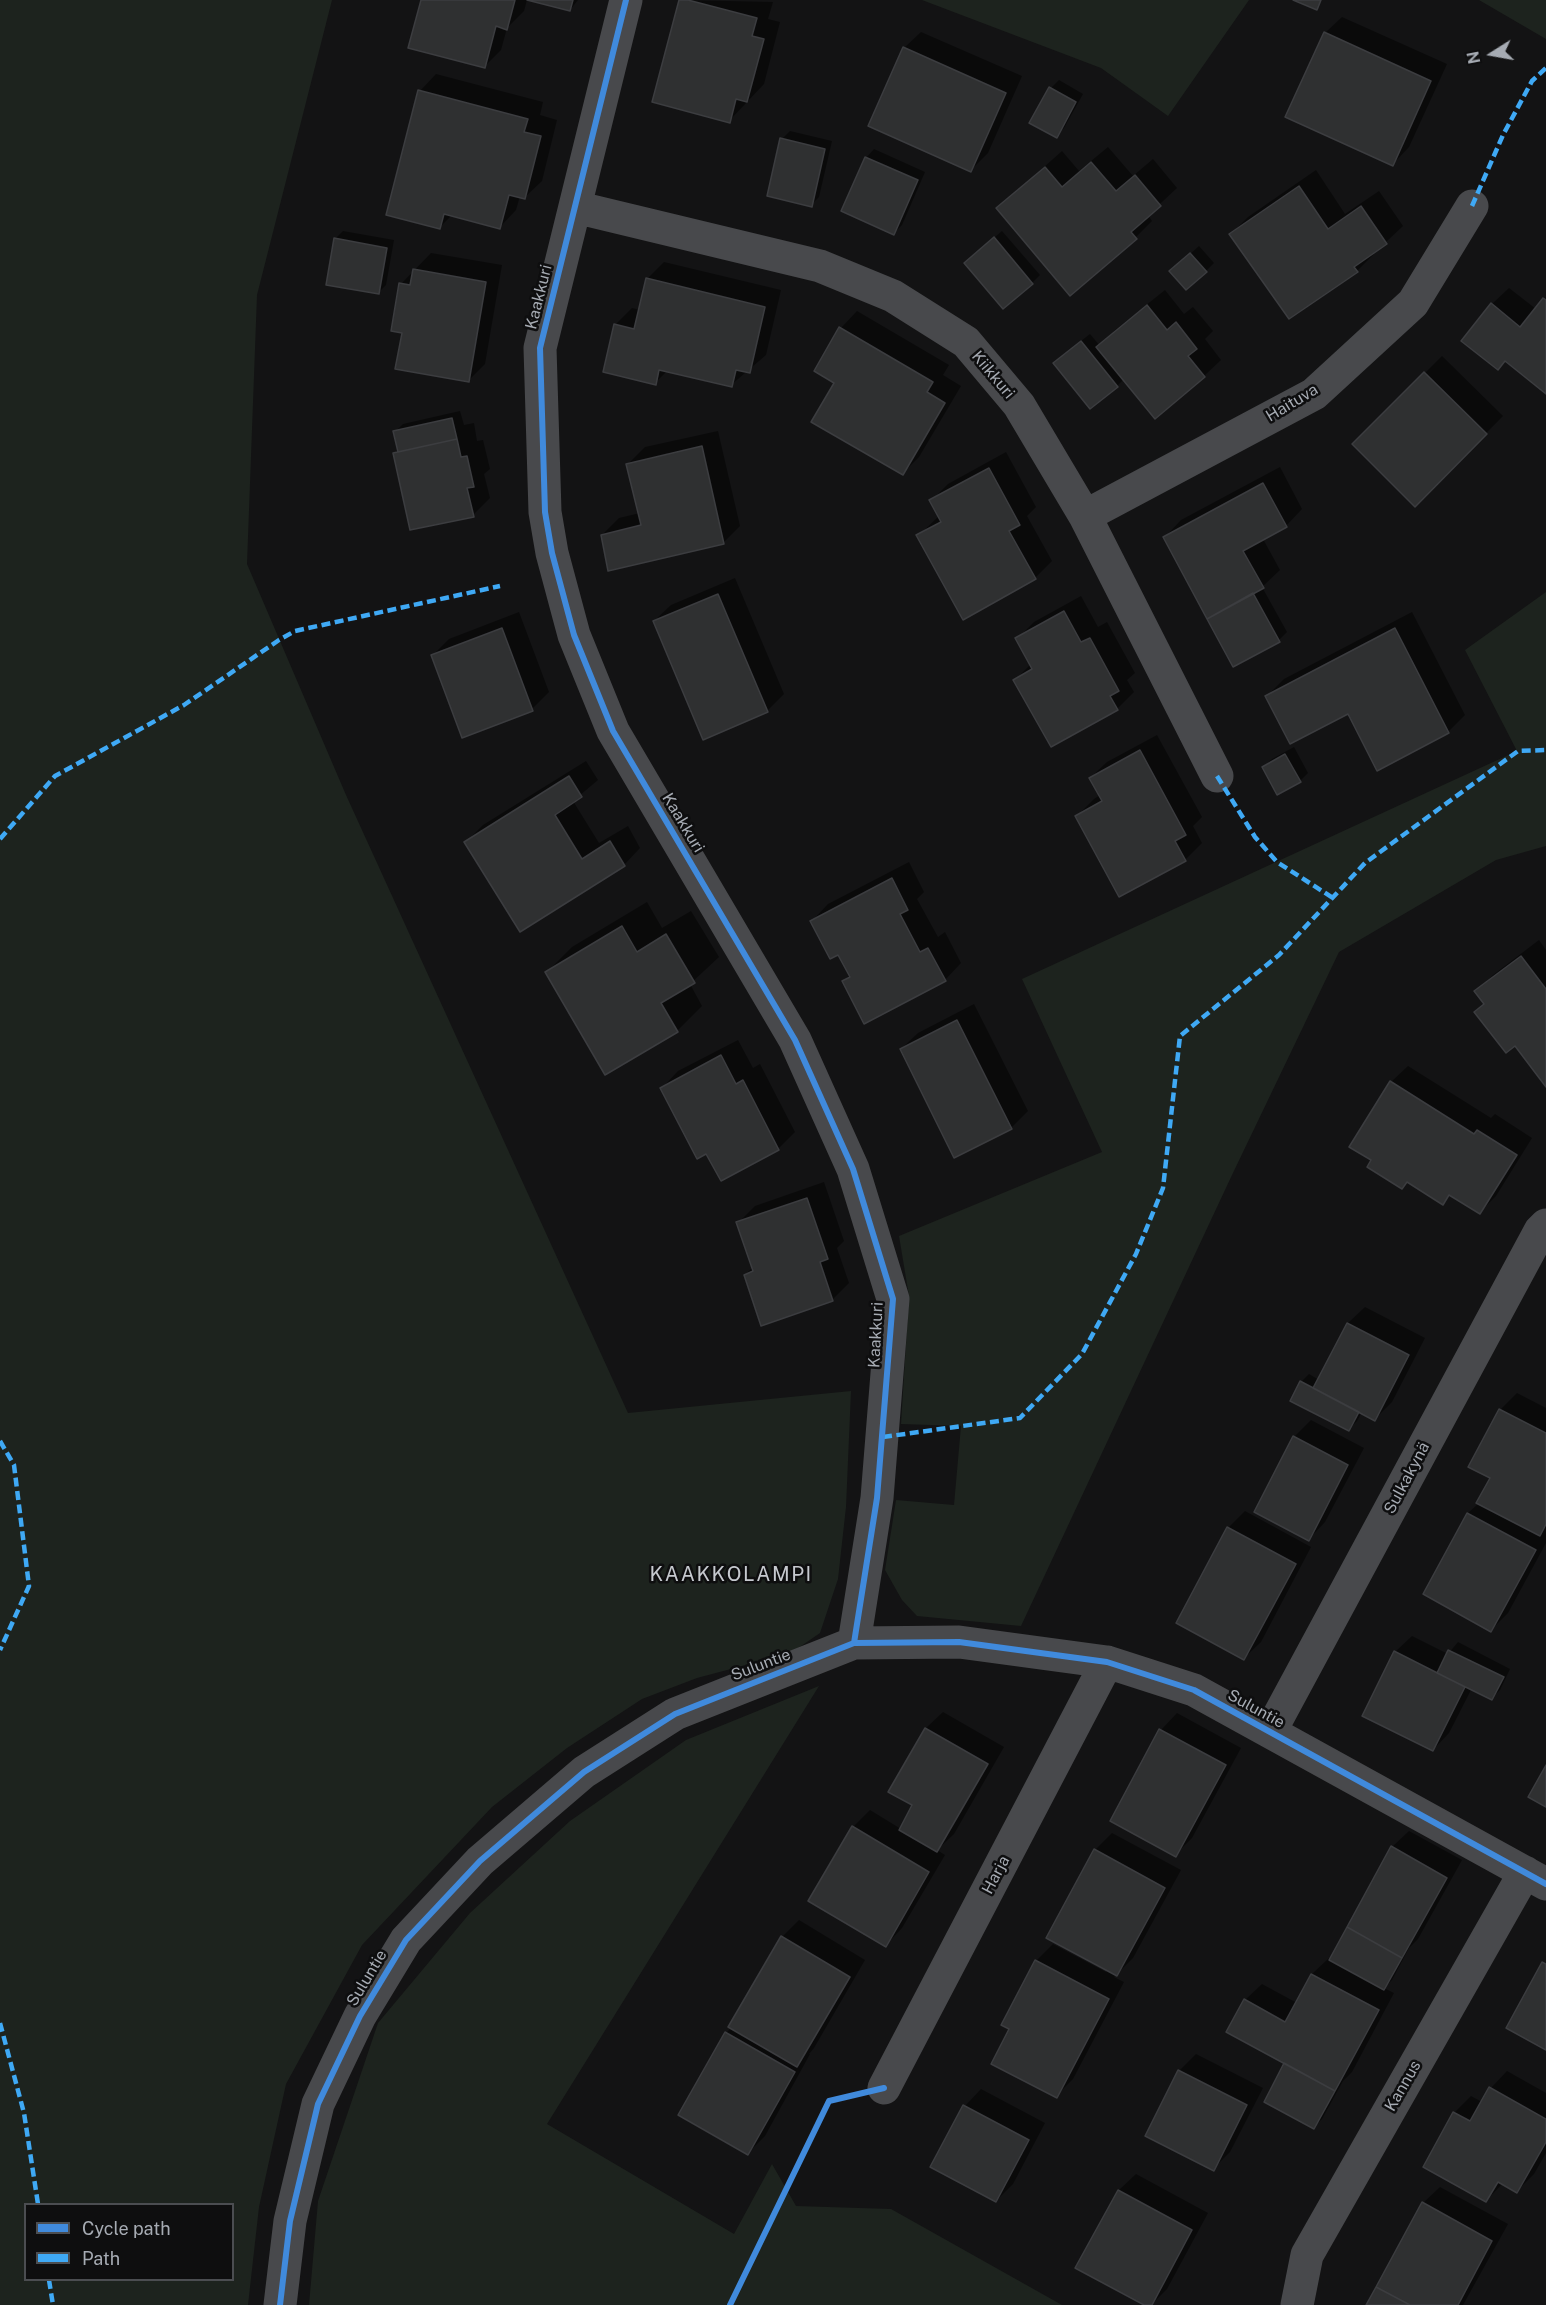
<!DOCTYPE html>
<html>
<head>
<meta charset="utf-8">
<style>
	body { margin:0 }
	#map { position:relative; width:1546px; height:2305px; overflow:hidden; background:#131314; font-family:"Public Sans",sans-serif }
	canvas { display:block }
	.legend { position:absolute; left:24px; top:2203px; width:210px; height:78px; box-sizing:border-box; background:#0e0e0f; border:2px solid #4b4d51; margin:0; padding:8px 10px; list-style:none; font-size:18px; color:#a6abb3 }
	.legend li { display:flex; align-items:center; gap:12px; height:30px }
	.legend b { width:30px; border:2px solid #4b4d51 }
	.north { position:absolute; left:1462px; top:24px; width:60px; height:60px; -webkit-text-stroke:4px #0e0e0f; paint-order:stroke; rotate:259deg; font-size:16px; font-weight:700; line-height:24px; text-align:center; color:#a6abb3 }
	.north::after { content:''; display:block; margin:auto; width:21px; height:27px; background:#a6abb3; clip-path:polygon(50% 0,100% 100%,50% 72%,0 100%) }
</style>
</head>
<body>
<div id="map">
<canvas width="1546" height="2305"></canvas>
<ul class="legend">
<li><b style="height:8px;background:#408adc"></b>Cycle path</li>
<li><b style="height:8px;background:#3fa9f5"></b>Path</li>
</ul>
<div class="north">N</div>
</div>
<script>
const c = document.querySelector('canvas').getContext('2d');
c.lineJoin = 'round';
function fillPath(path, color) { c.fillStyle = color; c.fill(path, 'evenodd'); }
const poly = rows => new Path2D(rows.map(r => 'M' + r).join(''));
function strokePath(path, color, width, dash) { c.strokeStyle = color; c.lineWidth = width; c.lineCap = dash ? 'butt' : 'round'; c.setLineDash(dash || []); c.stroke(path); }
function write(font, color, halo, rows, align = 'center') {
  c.font = font + ' "Public Sans",sans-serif'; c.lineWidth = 5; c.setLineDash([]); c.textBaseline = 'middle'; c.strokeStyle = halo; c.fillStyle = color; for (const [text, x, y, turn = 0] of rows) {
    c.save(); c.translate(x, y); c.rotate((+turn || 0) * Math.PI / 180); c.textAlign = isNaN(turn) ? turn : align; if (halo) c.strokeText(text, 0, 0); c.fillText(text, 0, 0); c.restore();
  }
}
fillPath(poly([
	[0,0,332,0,257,295,247,564,346,795,628,1413,851,1391,846,1507,838,1579,820,1633,791,1653,697,1678,642,1699,567,1748,492,1807,362,1945,286,2084,259,2207,248,2305,0,2305],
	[26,2204,232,2204,232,2280,26,2280],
	[922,0,1249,0,1168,116,1101,68],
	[1479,0,1546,0,1546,39],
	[1546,592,1546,846,1496,860,1339,952,1232,1175,1021,1626,917,1616,902,1600,885,1570,896,1500,954,1505,961,1426,901,1424,909,1296,899,1236,1102,1152,1022,979,1517,751,1465,650],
	[819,1686,547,2124,734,2234,772,2164,796,2206,891,2209,1062,2305,309,2305,318,2201,378,2023,470,1913,570,1821,686,1740]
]), '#1d231e');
fillPath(poly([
	[423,0,527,0,524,11,507,28,501,50,484,67],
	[534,0,578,0,570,10],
	[680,0,773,2,768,19,780,22,764,84,729,121],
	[1342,17,1447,64,1409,147,1393,164,1325,33],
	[921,32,1022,76,988,153,971,170,904,48],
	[436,74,543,102,540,115,557,120,542,181,525,197,520,196,516,210,500,227,452,215,440,227,420,91],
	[1059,80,1083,94,1064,128,1056,136,1051,88],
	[790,131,832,141,819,197,811,205,782,139],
	[1108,147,1133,176,1153,159,1177,188,1148,215,1152,221,1136,237,998,208,1062,151,1079,171],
	[874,149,925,172,902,225,894,233,866,158],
	[1316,170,1345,214,1379,191,1403,226,1386,242,1372,252,1374,254,1357,271,1290,317,1231,234,1248,217],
	[343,231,394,240,386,285,378,293,335,239],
	[1002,231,1040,275,1032,283,974,255],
	[1199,246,1214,263,1206,271,1177,266],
	[431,253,502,265,485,364,469,380,404,331,401,284],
	[664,262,781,290,766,355,731,385,668,370,655,383,615,325,632,308,640,310,647,279],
	[1509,288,1536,309,1546,297,1546,392,1506,360,1498,368,1492,304],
	[1165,290,1184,314,1193,307,1213,331,1205,339,1221,360,1204,376,1155,417,1124,379,1117,386,1063,355,1090,334,1100,346,1115,330],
	[857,311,949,365,943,375,961,386,919,457,903,473,836,382,841,328],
	[1442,356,1503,416,1415,505,1354,444],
	[460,411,464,425,474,423,477,441,483,440,490,469,484,474,490,498,473,515,394,454,399,449,395,432,403,424],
	[718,431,740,526,723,543,602,535,619,518,640,513,628,464,645,447],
	[1006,452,1036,507,1027,516,1052,561,1035,578,918,536,939,516,931,501,948,484],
	[1280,467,1302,509,1286,526,1263,539,1280,570,1262,587,1287,632,1279,640,1165,537,1181,520],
	[735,578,784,694,767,711,654,621,671,605],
	[1081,596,1098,627,1107,622,1135,673,1127,680,1134,692,1117,709,1015,680,1031,664,1017,639,1034,622],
	[519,612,549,692,532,709,432,656,449,639],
	[1412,612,1465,715,1448,732,1267,696,1284,679],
	[1157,735,1202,817,1193,826,1202,843,1185,860,1120,895,1077,816,1094,799,1100,795,1090,778,1107,762],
	[1294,747,1308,773,1300,781,1263,767,1272,759],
	[586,761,598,780,573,801,599,843,628,826,640,848,624,865,520,930,466,842,483,825],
	[909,862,924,892,917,899,938,937,945,932,961,963,945,980,843,981,850,975,839,953,812,921,828,904],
	[647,902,662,928,691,911,719,957,690,984,702,1006,677,1031,606,1073,547,972,572,947],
	[1539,940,1546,950,1546,1085,1476,992,1493,975],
	[974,1004,1028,1111,1011,1128,901,1049,918,1033],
	[738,1040,753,1068,760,1064,795,1132,778,1149,722,1179,707,1152,662,1088,678,1071],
	[1408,1066,1491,1118,1495,1114,1532,1138,1496,1196,1480,1212,1451,1194,1443,1203,1373,1159,1391,1082],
	[824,1182,844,1241,837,1248,849,1283,832,1300,745,1275,753,1267,738,1223,755,1206],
	[1365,1307,1425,1338,1392,1402,1375,1419,1362,1412,1357,1421,1349,1429,1301,1382,1309,1374,1319,1380,1348,1323],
	[1517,1393,1546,1408,1546,1543,1508,1613,1491,1630,1425,1594,1468,1513,1479,1503,1492,1477,1500,1410],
	[1311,1420,1364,1448,1325,1522,1309,1539,1294,1437],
	[1245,1511,1311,1547,1261,1642,1244,1658,1228,1528],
	[1412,1636,1448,1654,1458,1642,1510,1669,1500,1690,1492,1698,1472,1688,1449,1733,1433,1750,1395,1652],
	[943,1712,1004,1747,954,1834,937,1850,945,1855,902,1928,886,1945,853,1827,870,1810,901,1829,914,1805,890,1791,926,1728],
	[1177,1713,1241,1748,1192,1838,1175,1855,1161,1730],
	[1409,1831,1462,1860,1418,1939,1409,1948,1392,1980,1384,1988,1394,1993,1352,2072,1343,2081,1322,2119,1314,2127,1286,2064,1245,2000,1262,1984,1297,2003,1312,1974,1329,1958,1331,1959,1392,1847],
	[1112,1833,1181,1870,1133,1958,1114,1977,1124,1982,1073,2079,1056,2096,1011,2029,1036,1961,1053,1944,1106,1972,1107,1970,1095,1850],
	[799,1920,865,1960,814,2048,809,2054,810,2054,765,2136,748,2153,726,2033,732,2027,782,1937],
	[1196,2054,1263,2088,1230,2152,1213,2169,1179,2071],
	[1507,2071,1546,2093,1546,2153,1534,2174,1517,2191,1503,2183,1486,2201,1454,2113,1471,2096,1482,2102,1491,2088],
	[981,2089,1045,2123,1013,2184,996,2201,932,2166,965,2106],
	[1136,2174,1208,2213,1167,2289,1151,2305,1148,2305,1119,2190],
	[1440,2187,1508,2224,1463,2305,1367,2305,1423,2203]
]), '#0007');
const building = poly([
	[421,0,515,0,507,30,496,26,485,68,408,48,421,0],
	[527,0,573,0,570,11,527,0],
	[679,0,688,0,757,18,752,36,764,39,747,102,736,99,730,123,652,102,679,0],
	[1293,0,1321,0,1317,10,1293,0],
	[1324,32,1431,81,1393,166,1285,117,1324,32],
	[903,47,1006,93,971,172,868,126,903,47],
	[1049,87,1076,102,1057,138,1029,123,1049,87],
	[418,90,528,119,524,132,541,136,525,199,509,195,500,229,444,214,440,229,386,215,418,90],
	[780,138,825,149,812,207,767,196,780,138],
	[865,157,918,180,894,235,841,211,865,157],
	[1091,162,1116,191,1135,175,1161,206,1131,232,1137,239,1070,296,996,208,1045,167,1062,187,1091,162],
	[1299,186,1328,229,1361,206,1387,244,1354,267,1358,272,1289,319,1229,234,1299,186],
	[994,237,1033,284,1003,309,964,263,994,237],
	[334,238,387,248,379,294,326,285,334,238],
	[1190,253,1207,272,1186,290,1169,271,1190,253],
	[413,269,486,282,469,382,395,369,402,333,391,331,399,283,410,285,413,269],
	[646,278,765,307,750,373,736,370,732,387,659,370,656,385,603,372,614,324,634,329,646,278],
	[1543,298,1546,300,1546,394,1505,361,1498,370,1461,341,1491,303,1520,327,1543,298],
	[1147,305,1167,330,1176,322,1197,349,1188,356,1205,377,1155,419,1096,347,1147,305],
	[839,327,933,382,927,392,945,403,903,475,811,422,834,383,814,371,839,327],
	[1081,341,1118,387,1090,409,1053,363,1081,341],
	[1424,372,1487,434,1415,507,1352,444,1424,372],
	[452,418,457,439,398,452,393,431,452,418],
	[457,439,461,457,467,456,474,487,467,488,474,517,410,530,393,453,457,439],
	[702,446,724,544,608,571,601,535,641,525,626,464,702,446],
	[989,468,1020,525,1009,531,1036,579,963,620,916,535,941,522,929,500,989,468],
	[1263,483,1287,527,1243,551,1264,588,1207,619,1163,537,1263,483],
	[1253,593,1280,642,1233,667,1207,619,1253,593],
	[718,594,768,712,703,740,653,621,718,594],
	[1064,611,1081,642,1090,638,1119,691,1110,696,1118,710,1051,747,1013,680,1032,669,1015,638,1064,611],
	[502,628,533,711,462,738,431,655,502,628],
	[1395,628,1449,733,1377,771,1348,714,1290,744,1265,696,1395,628],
	[1140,750,1186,835,1175,841,1186,861,1119,897,1075,816,1102,801,1089,778,1140,750],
	[1285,754,1301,782,1277,795,1262,767,1285,754],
	[569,776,582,797,555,815,582,859,610,841,625,866,520,932,464,842,569,776],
	[892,878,908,910,900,914,920,952,928,948,946,981,864,1024,842,981,850,977,838,955,830,959,810,921,892,878],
	[622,926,637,952,666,934,695,983,661,1003,678,1032,605,1075,545,972,622,926],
	[1521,956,1546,989,1546,1087,1515,1046,1506,1053,1474,1012,1484,1004,1474,991,1521,956],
	[957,1020,1012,1129,954,1158,900,1049,957,1020],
	[721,1055,736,1084,743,1080,779,1150,721,1181,706,1154,697,1159,660,1088,721,1055],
	[1390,1081,1474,1134,1477,1130,1517,1155,1480,1214,1449,1195,1443,1205,1407,1182,1402,1189,1367,1167,1371,1160,1349,1147,1390,1081],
	[807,1198,828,1259,820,1262,833,1301,761,1326,744,1275,753,1271,736,1222,807,1198],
	[1347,1323,1409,1355,1375,1421,1313,1388,1347,1323],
	[1300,1381,1359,1412,1349,1431,1290,1401,1300,1381],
	[1499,1409,1546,1433,1546,1524,1540,1536,1476,1503,1490,1478,1468,1467,1499,1409],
	[1293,1436,1348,1465,1309,1541,1254,1512,1293,1436],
	[1467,1513,1536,1550,1491,1632,1423,1594,1467,1513],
	[1227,1527,1296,1564,1244,1660,1176,1623,1227,1527],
	[1448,1650,1504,1677,1492,1700,1437,1673,1448,1650],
	[1394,1651,1465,1687,1433,1751,1362,1716,1394,1651],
	[925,1728,988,1764,937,1852,899,1830,912,1805,888,1792,925,1728],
	[1159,1729,1226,1765,1176,1857,1110,1821,1159,1729],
	[1546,1765,1546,1807,1528,1797,1546,1765],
	[852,1826,929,1872,886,1947,808,1901,852,1826],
	[1391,1846,1447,1878,1402,1958,1347,1927,1391,1846],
	[1094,1849,1165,1888,1117,1976,1046,1938,1094,1849],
	[1347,1927,1402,1958,1384,1990,1329,1960,1347,1927],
	[781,1936,850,1977,797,2067,728,2027,781,1936],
	[1035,1960,1109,1999,1057,2098,991,2064,1009,2029,1001,2025,1035,1960],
	[1542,1962,1546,1964,1546,2050,1506,2028,1542,1962],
	[1311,1974,1379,2010,1335,2091,1226,2032,1244,1999,1285,2022,1311,1974],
	[725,2032,795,2072,748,2155,678,2115,725,2032],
	[1284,2063,1335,2091,1314,2129,1264,2102,1284,2063],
	[1178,2070,1247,2105,1214,2171,1145,2136,1178,2070],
	[1489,2087,1546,2119,1546,2142,1517,2193,1498,2182,1486,2202,1423,2167,1453,2112,1470,2121,1489,2087],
	[963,2105,1029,2140,996,2202,930,2167,963,2105],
	[1118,2190,1192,2230,1152,2305,1144,2305,1075,2268,1118,2190],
	[1422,2202,1492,2241,1458,2305,1410,2305,1376,2287,1422,2202],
	[1376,2287,1410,2305,1366,2305,1376,2287]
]);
fillPath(building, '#2f3031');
strokePath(building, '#3c3d40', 1.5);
strokePath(poly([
	[626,0,540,348,545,512,552,553,574,635,613,731,795,1040,853,1169,893,1299,877,1498,854,1643],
	[575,207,820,266,893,296,966,342,1019,405,1085,516,1217,776],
	[1085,516,1314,394,1413,303,1472,206],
	[1270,1732,1540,1231,1546,1225],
	[884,2088,1107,1662],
	[280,2305,290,2221,318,2104,360,2016,406,1940,480,1861,584,1772,675,1714,854,1643,959,1642,1107,1662,1194,1690,1546,1884],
	[1297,2305,1307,2255,1525,1872]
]), '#48494c', 33);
strokePath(poly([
	[1472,206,1503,135,1532,81,1546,68],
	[1217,776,1255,837,1277,862,1333,898],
	[0,839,55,776,184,705,279,640,295,631,500,586],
	[883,1437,1020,1418,1082,1354,1136,1254,1163,1188,1180,1036,1279,955,1365,863,1518,751,1546,750],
	[0,1441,14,1465,29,1586,0,1650],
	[0,2023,24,2113,38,2204],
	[49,2280,53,2305]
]), '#3fa9f5', 4.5, [9, 4.5]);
strokePath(poly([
	[626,0,540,348,545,512,552,553,574,635,613,731,795,1040,853,1169,893,1299,877,1498,854,1643],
	[280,2305,290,2221,318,2104,360,2016,406,1940,480,1861,584,1772,675,1714,854,1643,959,1642,1107,1662,1194,1690,1546,1884],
	[730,2305,829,2101,884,2088]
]), '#408adc', 6);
write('16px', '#a6abb3', '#0e0e0f', [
	["Kaakkuri",539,297,-76],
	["Kiikkuri",993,375,50],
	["Haituva",1292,403,-31],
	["Kaakkuri",683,823,59],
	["Kaakkuri",876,1335,-87],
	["Sulkakynä",1407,1478,-62],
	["Suluntie",761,1665,-21],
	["Suluntie",1256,1709,29],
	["Harja",996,1875,-62],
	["Suluntie",367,1978,-59],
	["Kannus",1403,2086,-60]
]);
c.letterSpacing = '1.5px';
write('20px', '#c6c9cf', '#0e0e0f', [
	["KAAKKOLAMPI",731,1575]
]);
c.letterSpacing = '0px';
</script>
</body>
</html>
